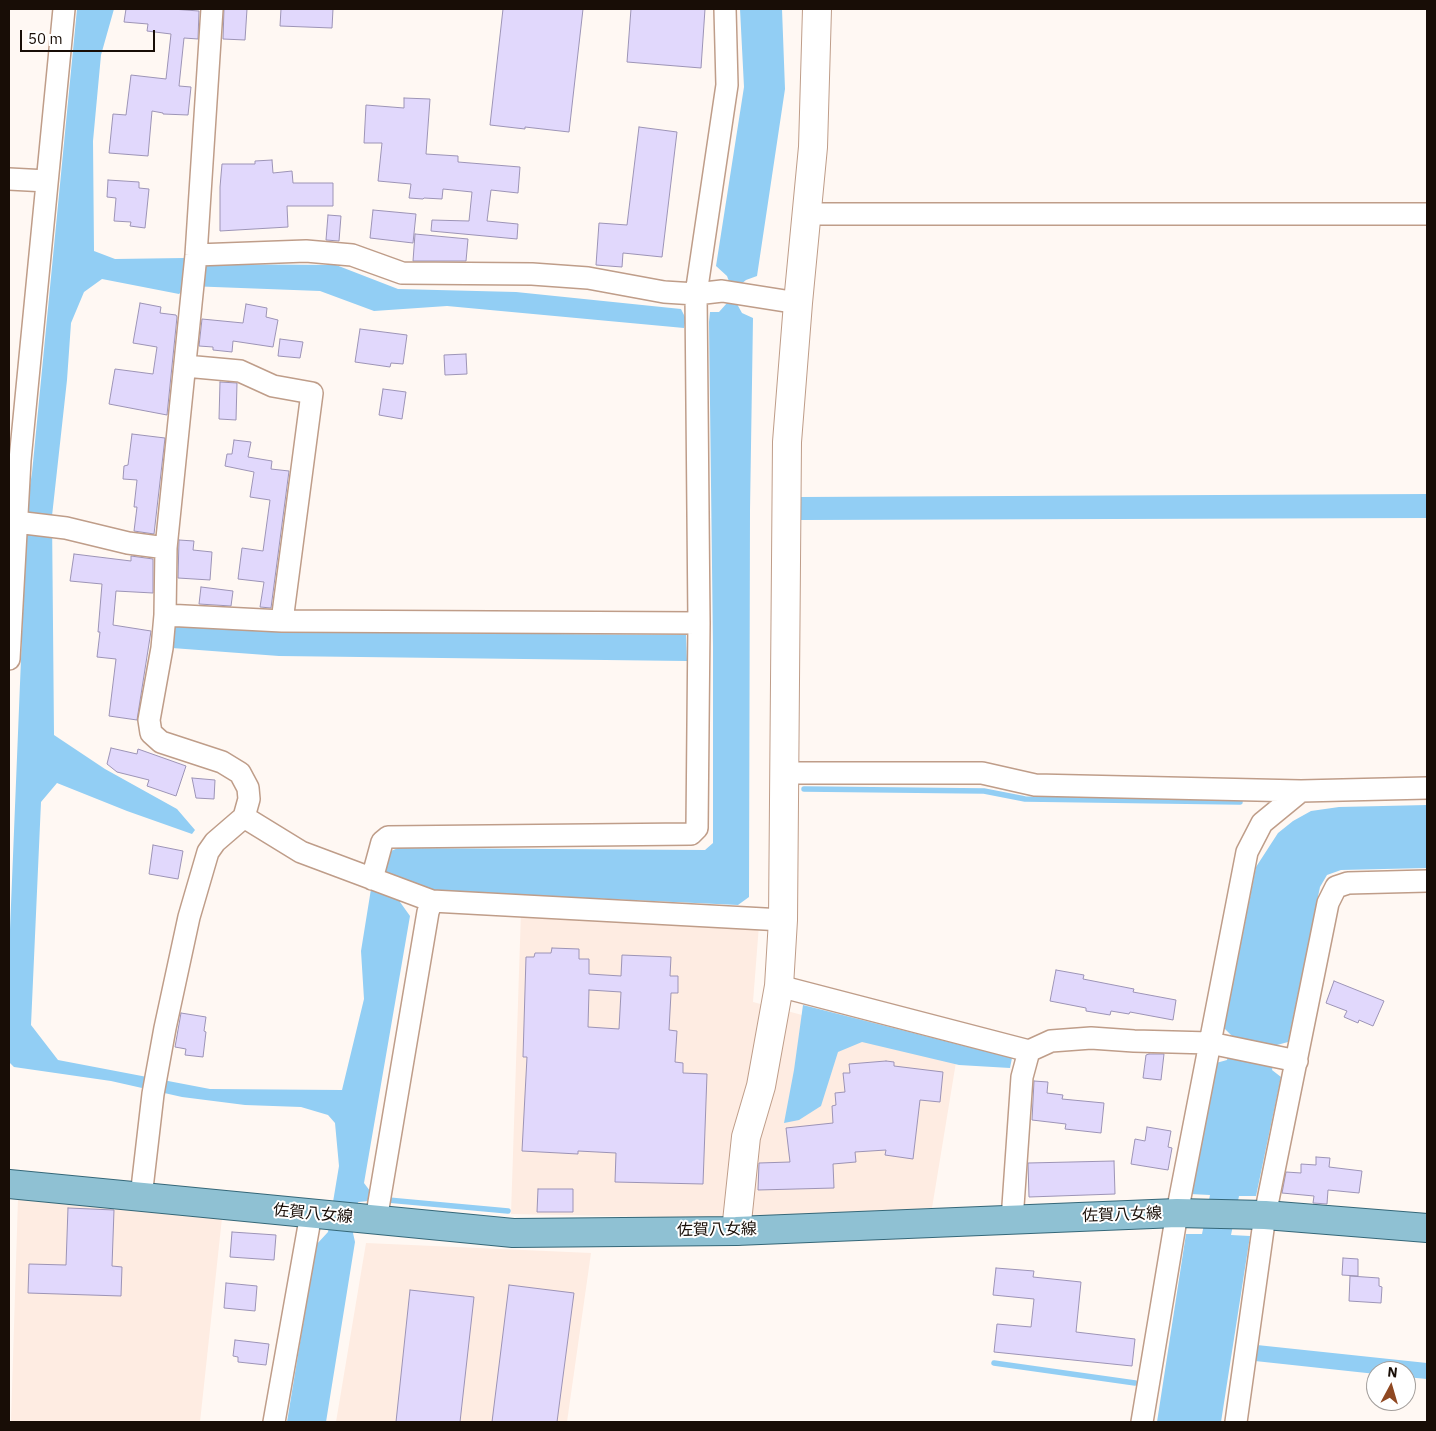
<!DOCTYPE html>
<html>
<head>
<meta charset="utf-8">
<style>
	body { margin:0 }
	#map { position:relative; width:1436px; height:1431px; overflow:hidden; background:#fff8f3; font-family:"IBM Plex Sans",sans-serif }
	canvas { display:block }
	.frame { position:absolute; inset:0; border:10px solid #180d06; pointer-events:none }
	.north { position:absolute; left:1366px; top:1361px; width:50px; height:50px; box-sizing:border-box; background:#fff; border:1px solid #a39e9b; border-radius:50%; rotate:6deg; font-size:14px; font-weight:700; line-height:20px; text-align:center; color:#180d06 }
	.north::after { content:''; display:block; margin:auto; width:18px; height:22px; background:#8f4822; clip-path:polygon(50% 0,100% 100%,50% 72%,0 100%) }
	.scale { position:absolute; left:20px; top:30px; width:135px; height:22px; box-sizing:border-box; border:2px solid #180d06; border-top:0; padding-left:6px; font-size:15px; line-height:18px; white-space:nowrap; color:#180d06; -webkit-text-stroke:4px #fff; paint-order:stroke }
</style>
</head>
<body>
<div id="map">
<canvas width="1436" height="1431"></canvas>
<div class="frame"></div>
<div class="north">N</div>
<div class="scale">50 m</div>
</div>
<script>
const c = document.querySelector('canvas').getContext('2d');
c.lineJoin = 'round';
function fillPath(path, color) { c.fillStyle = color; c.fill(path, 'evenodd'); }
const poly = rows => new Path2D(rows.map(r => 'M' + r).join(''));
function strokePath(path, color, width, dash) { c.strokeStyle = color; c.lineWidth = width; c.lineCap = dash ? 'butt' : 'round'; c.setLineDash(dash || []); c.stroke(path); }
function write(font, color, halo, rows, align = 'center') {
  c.font = font + ' "IBM Plex Sans","Noto Sans JP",sans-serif'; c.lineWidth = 4; c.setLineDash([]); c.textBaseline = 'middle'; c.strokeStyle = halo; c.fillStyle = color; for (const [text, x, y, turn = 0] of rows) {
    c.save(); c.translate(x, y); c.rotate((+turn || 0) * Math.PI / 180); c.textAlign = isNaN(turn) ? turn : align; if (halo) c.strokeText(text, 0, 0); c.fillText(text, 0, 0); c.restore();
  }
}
fillPath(poly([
	[521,912,759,925,753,1002,957,1056,932,1208,761,1219,511,1214],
	[18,1198,222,1218,200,1422,11,1422],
	[366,1243,591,1253,567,1422,336,1422]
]), '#feece2');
fillPath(poly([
	[77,9,114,9,101,55,93,141,94,251,115,259,184,258,188,264,336,265,398,289,516,292,681,309,686,319,684,328,447,306,374,311,320,291,188,286,179,294,102,279,84,292,71,323,67,380,52,516,54,735,105,769,177,809,195,830,192,834,127,811,57,783,41,802,31,1025,58,1060,210,1089,342,1090,364,999,361,951,371,889,391,898,399,879,384,871,391,851,398,848,705,850,713,843,713,647,709,322,710,312,719,312,727,303,730,284,727,276,716,266,744,87,740,9,782,9,785,89,757,276,746,280,740,285,737,304,742,313,753,318,750,510,749,897,738,905,437,891,407,883,400,902,410,916,364,1183,370,1191,369,1201,358,1202,353,1233,355,1242,326,1422,287,1422,316,1245,328,1232,339,1166,335,1123,328,1115,301,1107,245,1105,182,1097,111,1081,14,1067,9,1062,9,954,26,536,32,529,33,516,26,510,32,473],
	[1427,494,1427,518,801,520,801,497],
	[175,625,282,632,686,635,687,661,279,656,172,648],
	[1427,805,1427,868,1341,870,1327,875,1320,887,1288,1042,1277,1045,1272,1070,1281,1077,1256,1196,1239,1196,1231,1235,1250,1236,1221,1422,1157,1422,1186,1234,1202,1234,1210,1195,1190,1194,1216,1063,1227,1060,1232,1036,1224,1028,1256,867,1278,833,1293,821,1311,811,1339,807],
	[803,1005,1012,1058,1010,1068,959,1065,862,1042,838,1052,821,1106,799,1120,784,1123,794,1070],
	[1257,1345,1427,1363,1427,1379,1406,1377,1406,1371,1376,1371,1376,1374,1255,1361]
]), '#92cef4');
strokePath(poly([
	[804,789,984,791,1025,799,1240,802],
	[388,1200,508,1211],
	[994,1363,1135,1383]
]), '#92cef4', 5.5);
const building = poly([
	[126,9,172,9,199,11,198,39,184,38,179,86,191,87,188,115,163,114,163,113,152,111,148,156,109,153,113,114,126,115,131,75,166,79,171,34,147,31,148,24,124,22,126,9],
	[224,9,247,9,245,40,223,39,224,9],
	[281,9,333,9,332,28,280,26,281,9],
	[503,9,583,9,569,132,525,127,525,129,490,125,503,9],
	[631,9,705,9,701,68,627,62,631,9],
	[404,98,430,99,426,154,458,156,458,162,520,167,518,193,491,190,487,221,518,224,517,239,431,231,432,220,469,221,472,192,443,189,442,199,424,198,423,199,409,198,411,184,378,181,382,143,364,143,366,105,404,108,404,98],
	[639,127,677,132,662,257,623,253,622,267,596,265,599,223,627,225,639,127],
	[272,160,273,173,292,171,293,183,333,183,333,206,287,206,288,227,220,231,220,187,222,164,255,164,255,161,272,160],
	[108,180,139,182,139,188,149,189,145,228,130,226,131,222,114,221,116,198,107,197,108,180],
	[373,210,416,214,413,243,370,238,373,210],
	[328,215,341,216,339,241,326,240,328,215],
	[415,234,468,239,466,261,413,261,415,234],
	[140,303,161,307,160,313,176,315,177,317,167,415,109,404,115,369,153,374,157,347,133,343,140,303],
	[246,304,267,308,266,317,278,320,273,347,233,341,232,352,213,350,213,347,199,346,202,319,243,323,246,304],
	[360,329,407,335,403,364,391,363,390,367,355,362,360,329],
	[280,339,303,342,300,358,278,356,280,339],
	[466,354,467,374,445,375,444,355,466,354],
	[220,382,237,383,236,420,219,419,220,382],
	[383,389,406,392,402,419,379,415,383,389],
	[132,434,165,438,154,534,134,531,137,507,134,507,137,480,123,479,124,466,128,465,132,434],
	[234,440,251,442,248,457,272,461,271,469,289,471,271,608,260,607,264,582,238,579,242,548,263,551,270,500,250,497,254,472,225,466,227,454,232,454,234,440],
	[179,540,194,541,193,550,212,552,210,580,178,578,179,540],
	[74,554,131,561,131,556,153,559,153,593,116,591,113,625,151,631,137,720,109,716,116,659,97,657,100,632,98,632,102,584,70,581,74,554],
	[201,587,233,591,231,606,199,604,201,587],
	[111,748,137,754,138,749,186,766,176,796,147,786,149,780,117,772,107,764,111,748],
	[192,778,215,780,214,799,196,798,192,778],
	[153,845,183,851,178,879,149,874,153,845],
	[552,948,579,949,579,959,589,959,589,974,621,976,622,955,671,957,670,976,678,976,678,993,671,993,669,1030,677,1031,675,1062,683,1063,683,1073,707,1074,703,1184,615,1182,616,1153,578,1151,578,1154,522,1151,527,1057,523,1057,526,957,534,957,535,953,551,953,552,948],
	[589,990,621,992,619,1029,588,1027,589,990],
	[1056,970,1084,975,1083,979,1134,989,1133,992,1176,1000,1173,1020,1130,1012,1129,1014,1111,1011,1110,1015,1086,1011,1086,1008,1050,1001,1056,970],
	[1334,981,1384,1001,1373,1026,1359,1020,1358,1023,1344,1017,1347,1011,1326,1003,1334,981],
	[181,1013,206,1017,204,1031,206,1032,203,1057,185,1055,186,1049,175,1047,181,1013],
	[1149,1054,1164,1054,1161,1080,1143,1078,1146,1055,1149,1054],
	[886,1061,894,1062,894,1066,943,1072,940,1102,920,1100,913,1159,885,1155,886,1150,855,1152,856,1162,833,1164,834,1188,758,1190,759,1163,790,1162,786,1128,833,1123,832,1106,836,1105,835,1093,845,1092,843,1073,850,1073,849,1064,886,1061],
	[1034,1081,1048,1082,1047,1093,1063,1095,1062,1099,1104,1103,1101,1133,1065,1129,1066,1124,1032,1120,1034,1081],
	[1147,1127,1171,1131,1168,1147,1172,1148,1168,1170,1131,1164,1135,1139,1145,1141,1147,1127],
	[1316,1157,1330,1158,1329,1167,1362,1171,1359,1193,1328,1190,1327,1204,1313,1203,1314,1196,1282,1193,1286,1172,1301,1173,1301,1164,1316,1165,1316,1157],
	[1114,1161,1115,1194,1029,1197,1028,1163,1114,1161],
	[538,1189,573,1189,573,1212,537,1212,538,1189],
	[68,1208,114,1210,112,1266,122,1267,121,1296,28,1293,29,1264,66,1265,68,1208],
	[232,1232,276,1235,274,1260,230,1257,232,1232],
	[1343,1258,1358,1259,1358,1276,1342,1275,1343,1258],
	[996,1268,1034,1271,1033,1277,1081,1282,1076,1332,1135,1339,1132,1366,994,1352,997,1324,1031,1327,1034,1299,993,1295,996,1268],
	[1350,1276,1379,1278,1379,1286,1382,1287,1381,1303,1349,1301,1350,1276],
	[226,1283,257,1286,255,1311,224,1308,226,1283],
	[509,1285,574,1293,557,1422,492,1422,509,1285],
	[410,1290,474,1297,460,1422,396,1422,410,1290],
	[235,1340,269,1344,266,1365,238,1362,238,1357,233,1356,235,1340]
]);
fillPath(building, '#e1d8fc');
strokePath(building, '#9d94b6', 1);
const minor = poly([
	[9,179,47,181],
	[807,214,1427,214],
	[196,255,306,251,352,255,402,273,532,274,588,278,664,292,696,294,722,291,798,303],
	[185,366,240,371,273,386,312,393,282,621],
	[16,522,66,528,128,543,166,548],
	[165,615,282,621,699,623,696,294,727,85,725,9],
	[9,659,20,460,64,9],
	[784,773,982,773,1035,785,1301,791,1427,788],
	[244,817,301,852,432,901,783,920],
	[372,879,382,842,388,837,691,834,697,828,699,623],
	[779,986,1029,1051,1051,1041,1091,1038,1134,1041,1210,1043,1297,1061],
	[141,1197,153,1094,165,1028,189,917,208,852,215,842,244,817,249,799,248,788,240,773,222,762,161,742,151,733,149,720,162,648,165,615,166,548,196,255,212,9],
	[376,1220,428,912,432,901],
	[1012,1220,1022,1077,1029,1051],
	[274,1422,311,1214],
	[1142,1422,1177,1213,1247,852,1262,823,1301,791],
	[1236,1422,1265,1215,1328,903,1336,887,1348,883,1427,881]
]);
const tertiary = poly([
	[736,1231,746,1137,761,1086,779,986,783,920,787,442,798,303,813,147,817,9]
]);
const primary = poly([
	[9,1184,513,1233,736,1231,1177,1213,1265,1215,1427,1228]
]);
strokePath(minor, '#bf9d89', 24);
strokePath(tertiary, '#bf9d89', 30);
strokePath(primary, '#356778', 30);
strokePath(minor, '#fff', 21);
strokePath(tertiary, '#fff', 28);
strokePath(primary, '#8fc1d3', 28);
write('16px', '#180d06', '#fff', [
	["佐賀八女線",313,1214,5],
	["佐賀八女線",1122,1215,-2],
	["佐賀八女線",717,1230,-1]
]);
</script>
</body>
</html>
